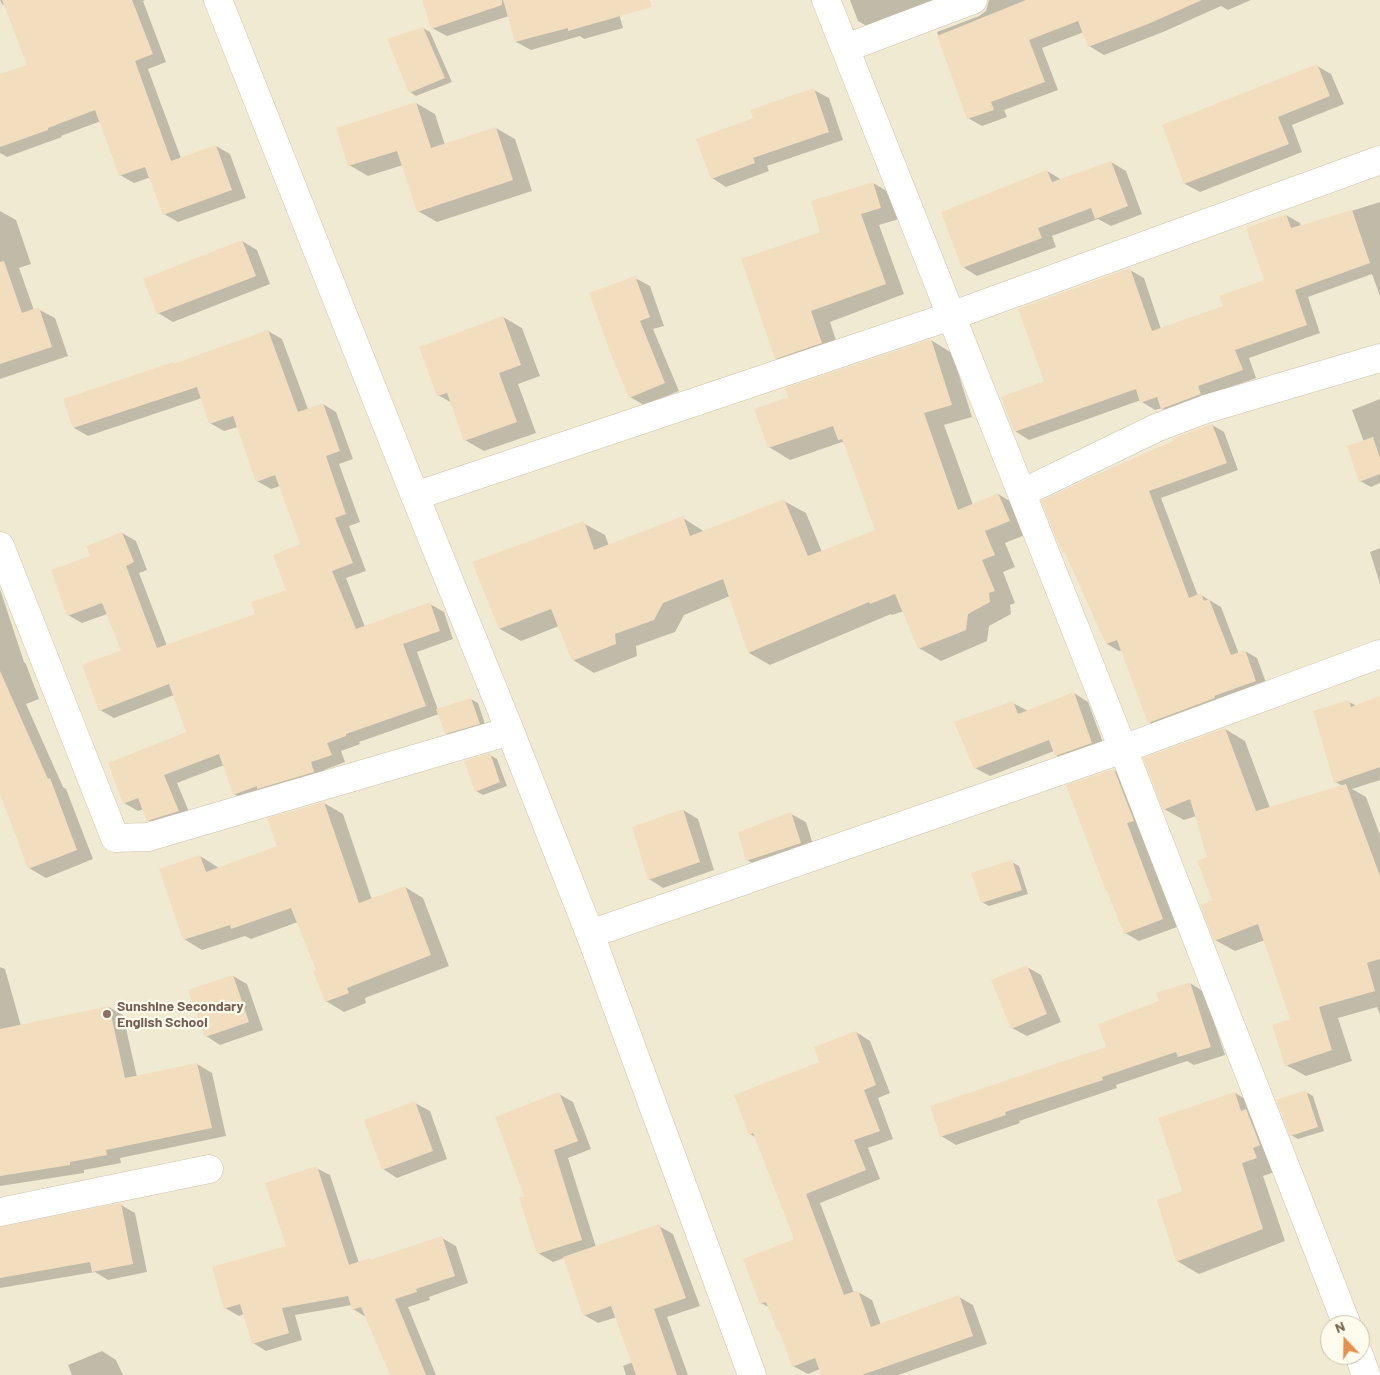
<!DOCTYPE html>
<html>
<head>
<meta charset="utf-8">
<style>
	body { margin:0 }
	#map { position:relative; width:1380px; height:1375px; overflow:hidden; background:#fdf9e7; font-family:Barlow,sans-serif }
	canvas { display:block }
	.north { position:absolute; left:1320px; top:1315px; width:50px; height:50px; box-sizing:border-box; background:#fffcee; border:1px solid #c9bfad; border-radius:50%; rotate:339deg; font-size:14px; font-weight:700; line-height:20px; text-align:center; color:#77644b }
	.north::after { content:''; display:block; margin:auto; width:18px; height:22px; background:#e7904c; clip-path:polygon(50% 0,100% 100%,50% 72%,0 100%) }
</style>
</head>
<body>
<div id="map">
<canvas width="1380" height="1375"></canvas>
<div class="north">N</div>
</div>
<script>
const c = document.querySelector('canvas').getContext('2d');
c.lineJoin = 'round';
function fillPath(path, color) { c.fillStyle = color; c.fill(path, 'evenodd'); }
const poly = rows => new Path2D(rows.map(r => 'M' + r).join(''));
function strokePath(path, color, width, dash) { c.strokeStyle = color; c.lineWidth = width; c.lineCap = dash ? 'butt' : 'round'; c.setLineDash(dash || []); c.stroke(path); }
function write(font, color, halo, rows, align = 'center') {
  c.font = font + ' Barlow,sans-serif'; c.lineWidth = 4.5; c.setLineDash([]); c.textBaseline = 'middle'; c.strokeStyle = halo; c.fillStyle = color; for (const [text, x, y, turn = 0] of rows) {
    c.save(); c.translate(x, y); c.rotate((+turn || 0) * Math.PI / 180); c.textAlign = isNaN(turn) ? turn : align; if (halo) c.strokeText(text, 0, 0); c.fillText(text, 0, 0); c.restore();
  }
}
fillPath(poly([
	[0,0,1380,0,1380,1375,0,1375],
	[1330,1325,1360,1325,1360,1355,1330,1355]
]), '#f1ead3');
fillPath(poly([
	[0,0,145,0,143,1,166,62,148,69,181,158,216,146,230,154,246,198,178,222,164,214,151,177,134,183,120,175,101,121,61,136,62,137,7,157,0,153,0,76,29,66,6,6,2,4],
	[423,0,615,0,623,28,584,39,580,36,531,50,516,42,509,16,447,36,432,28],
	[850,0,963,0,872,29,858,21],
	[989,0,1251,0,1228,10,1221,6,1163,32,1104,55,1089,46,1084,32,1042,48,1058,90,1004,110,1007,117,982,126,968,118,937,32,979,16,986,11],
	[423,28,430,32,452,82,416,96,410,92],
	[1317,66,1331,74,1344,104,1292,125,1302,152,1200,192,1185,184,1163,126],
	[814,90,829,98,843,140,767,166,769,171,726,187,712,178,754,119],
	[416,103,435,114,445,145,496,128,515,139,532,191,437,222,418,211,403,165,368,176,349,165],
	[1111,162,1126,171,1142,214,1111,226,1098,219,1052,236,1056,247,977,276,963,267,1047,171,1062,180],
	[873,183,892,194,899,219,879,225,904,294,830,322,840,353,795,369,776,358,822,233],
	[1380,202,1380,296,1372,274,1308,297,1320,333,1249,358,1256,378,1211,394,1176,416,1162,408,1155,410,1142,402,1141,400,1029,440,1015,431,1045,382,1130,270,1144,278,1161,329,1224,307,1265,280,1286,215,1300,223,1301,227],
	[0,211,16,220,31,264,19,268,34,310,38,309,55,318,68,356,0,379],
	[242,241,257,250,270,284,173,322,158,313],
	[635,278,650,286,664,326,653,329,679,391,644,405,630,397],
	[503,317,522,328,540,376,518,384,536,433,484,451,465,440,452,403,438,395],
	[268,331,282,339,308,409,323,404,336,412,353,459,339,464,360,522,349,526,366,571,346,578,365,627,430,604,444,612,453,639,417,652,438,710,471,699,478,703,486,727,453,737,446,733,439,714,359,742,360,744,341,751,345,762,324,770,328,780,248,802,234,794,224,765,177,783,192,819,162,828,148,820,144,809,138,811,124,803,187,733,174,695,114,718,100,710,122,651,107,614,82,623,68,615,91,557,122,533,136,541,147,570,139,573,167,646,257,615,288,590,302,545,280,486,271,489,257,481,238,427,224,431,210,423,202,398,88,436,74,428,65,400,173,363,174,365],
	[931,340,952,353,972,417,944,425,973,505,998,494,1020,507,1030,533,1005,543,1015,567,1003,572,1015,603,1010,605,1011,614,989,626,987,641,941,661,919,648,904,611,892,615,891,614,770,665,749,653,730,596,684,615,675,632,636,646,637,656,594,673,573,660,559,626,521,641,500,629,474,563,583,523,605,535,609,546,683,518,705,532,784,501,806,513,822,552,876,531,845,443,842,442,790,460,769,447,789,398],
	[1380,399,1380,483,1371,487,1360,481,1364,442,1352,410],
	[1212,425,1224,432,1238,470,1161,498,1198,596,1201,595,1221,607,1239,654,1245,651,1257,658,1268,688,1161,729,1149,722,1122,650,1119,651,1107,644,1067,554],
	[1380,548,1380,584,1370,552],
	[0,589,24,662,26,664,39,699,26,704,63,787,66,789,93,859,46,878,29,868,0,792],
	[1074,693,1088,702,1106,751,1071,764,1056,755,1054,751,990,776,975,768,1013,703,1028,711],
	[1380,697,1380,780,1352,789,1366,797,1380,835,1380,1015,1377,1007,1338,1018,1352,1061,1306,1076,1286,1065,1292,1020,1265,940,1235,951,1215,940,1214,901,1208,858,1196,816,1184,820,1164,809,1225,729,1245,741,1270,808,1343,786,1335,782,1349,702,1357,706],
	[490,755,497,759,507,786,483,795,476,791],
	[1114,770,1128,779,1141,832,1177,927,1139,941,1125,933],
	[324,803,343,814,372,900,405,887,423,898,449,966,365,998,366,1003,344,1012,326,1001,317,971,298,922,251,939,245,936,202,950,184,939,200,856,219,868,278,847],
	[683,810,698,819,714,870,663,888,649,879],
	[791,814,806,822,815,851,762,869,747,860],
	[1012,862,1019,866,1028,894,989,906,982,902],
	[0,967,5,969,21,1026,109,1007,123,1015,137,1077,197,1064,212,1073,226,1136,120,1158,121,1163,84,1170,84,1173,0,1186],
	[1027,967,1041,975,1061,1022,1027,1036,1012,1028],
	[233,976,247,984,263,1030,220,1045,206,1036],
	[1190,983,1204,992,1225,1055,1194,1065,1187,1061,1116,1085,1117,1088,1019,1121,1020,1123,956,1145,941,1136,1108,1048,1161,1002],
	[856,1032,870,1041,890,1093,878,1098,893,1139,868,1148,880,1179,820,1203,854,1293,858,1292,872,1300,881,1325,959,1297,973,1305,987,1344,898,1375,822,1375,820,1369,808,1374,793,1366,781,1331,778,1330,770,1308,761,1303,796,1240,755,1137,750,1134,821,1063],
	[1306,1092,1313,1096,1324,1131,1298,1139,1291,1135],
	[1235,1093,1257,1106,1278,1171,1263,1176,1285,1241,1199,1274,1177,1261],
	[559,1094,573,1102,591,1149,568,1158,596,1247,659,1226,673,1234,700,1306,667,1317,688,1375,626,1375,623,1366,633,1362,617,1317,598,1323,584,1315,564,1258,553,1262,538,1253,526,1197],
	[415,1103,430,1111,447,1159,397,1178,383,1169],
	[316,1168,330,1175,359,1263,369,1259,372,1261,442,1238,456,1246,468,1283,429,1297,430,1300,408,1307,436,1375,391,1375,366,1317,353,1309,352,1305,295,1315,302,1340,266,1351,253,1343,244,1314,239,1316,225,1308,287,1247],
	[121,1205,135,1213,147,1272,108,1280,95,1272,0,1288,0,1228],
	[102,1351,116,1360,123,1375,72,1375,68,1365]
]), '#0003');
fillPath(poly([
	[2,0,132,0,153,54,135,61,171,161,216,145,232,190,163,215,145,167,119,176,95,110,48,128,48,130,0,147,0,74,27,65],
	[422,0,502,0,502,5,431,29],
	[503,0,650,0,652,7,568,31,568,28,515,42],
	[1026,0,1202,0,1148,24,1088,47,1078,21,1029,40,1045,82,991,102,994,110,967,119,937,36],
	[423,27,445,78,409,93,387,39],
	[1317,64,1330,96,1278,117,1289,144,1184,184,1162,125],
	[814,88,829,132,753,158,755,163,711,179,696,139,753,118,750,110],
	[416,102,431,148,496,127,513,180,417,212,397,151,348,166,336,128],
	[1111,161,1128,206,1095,219,1091,208,1038,228,1042,238,962,268,941,212,1047,170,1052,182],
	[873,182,881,208,861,214,886,284,811,311,822,343,775,359,741,259,820,232,811,201],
	[1352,210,1370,263,1295,290,1307,325,1235,350,1243,370,1198,386,1201,394,1161,409,1157,397,1140,403,1136,389,1014,432,1001,397,1044,381,1018,309,1130,268,1152,331,1223,306,1219,296,1264,280,1246,228,1286,214,1291,228],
	[242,240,256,276,157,314,143,279],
	[4,261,22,313,39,307,52,347,0,364,0,262],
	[635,276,650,317,640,321,665,383,629,398,610,352,589,293],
	[503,316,521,365,499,373,517,422,464,441,447,393,437,396,419,347],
	[268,330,298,412,323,403,340,451,326,456,346,514,335,518,353,563,332,571,356,629,430,602,440,631,403,644,426,706,346,734,346,736,327,743,332,755,311,762,314,772,257,789,257,786,233,795,219,754,164,775,179,811,147,821,138,798,123,804,108,763,186,732,169,684,99,711,82,665,121,650,102,603,67,616,51,570,90,556,86,546,122,532,134,562,126,566,157,648,255,614,251,602,286,590,273,555,300,544,275,475,256,482,233,416,209,424,197,387,73,428,63,399,173,362,173,364],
	[931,339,952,405,924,413,958,510,998,493,1010,521,985,531,995,555,982,560,995,591,989,593,990,602,968,614,966,630,918,649,895,594,870,604,869,602,748,653,723,579,663,603,654,620,615,634,616,644,572,661,551,609,499,629,472,562,584,521,594,550,683,516,690,536,784,499,808,556,875,530,842,439,838,440,833,426,768,448,754,409,788,397,785,388],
	[1212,424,1227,463,1149,491,1189,598,1201,593,1204,601,1209,599,1231,655,1245,650,1256,681,1214,696,1215,698,1148,723,1117,640,1106,644,1065,553,1063,553,1055,536,1041,501,1091,477,1173,441,1172,439],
	[1373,437,1380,458,1380,474,1359,482,1347,446],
	[0,671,48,779,50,778,77,850,28,869,0,794],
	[1074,692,1092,743,1055,756,1049,740,974,769,954,722,1013,701,1018,714],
	[1380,696,1380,767,1334,783,1313,711,1349,700,1351,707],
	[471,698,480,724,445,734,436,709],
	[1225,728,1256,811,1346,784,1380,876,1380,959,1367,963,1375,991,1319,1007,1332,1050,1285,1066,1272,1025,1290,1019,1258,924,1214,941,1200,905,1212,900,1197,861,1207,857,1190,799,1163,810,1143,758],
	[490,753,500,782,475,792,464,761],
	[1114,769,1134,821,1127,823,1163,919,1124,934,1107,891,1106,891,1066,785],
	[324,802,359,903,405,886,431,955,347,988,349,993,325,1002,313,971,316,970,291,908,231,929,230,925,183,940,159,869,200,855,206,872,277,846,267,818],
	[683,809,700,862,648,880,632,827],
	[791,812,801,843,746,861,738,832],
	[1012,860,1022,890,981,903,971,873],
	[1027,965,1047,1014,1011,1029,991,980],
	[233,975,249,1022,205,1037,188,990],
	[1190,982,1211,1047,1178,1057,1176,1052,1102,1077,1103,1080,1005,1112,1006,1115,940,1137,930,1106,1106,1047,1098,1024,1159,1001,1156,993],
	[109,1006,125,1078,197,1063,212,1128,106,1150,107,1155,70,1162,70,1165,0,1176,0,1029],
	[856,1031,876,1085,864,1090,880,1131,854,1140,866,1170,806,1194,844,1295,858,1290,871,1327,959,1295,973,1336,862,1375,821,1375,815,1358,792,1367,779,1330,777,1330,766,1302,760,1304,743,1259,794,1239,753,1133,749,1135,734,1095,819,1062,814,1047],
	[1306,1090,1318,1127,1290,1136,1276,1100],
	[559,1092,578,1141,554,1150,582,1240,537,1254,519,1198,524,1196,495,1117],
	[1235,1092,1241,1111,1246,1109,1260,1145,1253,1148,1257,1158,1242,1163,1263,1229,1176,1262,1157,1200,1182,1191,1158,1118],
	[415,1101,433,1151,382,1170,364,1120],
	[317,1166,349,1265,369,1258,370,1260,442,1236,455,1276,416,1289,417,1292,395,1299,426,1375,390,1375,361,1307,352,1310,348,1296,282,1308,289,1333,252,1344,240,1304,224,1309,212,1267,286,1246,265,1183],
	[121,1203,133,1264,92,1272,90,1262,0,1278,0,1227],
	[659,1224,686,1298,654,1309,677,1375,636,1375,611,1306,583,1316,563,1257]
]), '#f2debf');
const minor = poly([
	[218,0,415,496,510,731,590,934,752,1375],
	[826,0,1123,749,1347,1325],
	[846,48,973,0],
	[1022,493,1156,428,1206,409,1380,358],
	[415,496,951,316,1380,160],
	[0,546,115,838,148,837,510,731],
	[590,934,1123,749,1380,654],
	[0,1212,209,1169],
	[1359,1355,1366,1375]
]);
strokePath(minor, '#cdc1aa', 29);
strokePath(minor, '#fff', 28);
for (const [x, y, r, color] of [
	[107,1014,5,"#8d6e63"]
]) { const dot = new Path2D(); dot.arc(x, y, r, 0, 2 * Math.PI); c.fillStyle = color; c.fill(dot); strokePath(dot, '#fffcee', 2); }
write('bold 14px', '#785e54', '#fffcee', [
	["Sunshine Secondary",117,1006],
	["English School",117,1022]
], 'left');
</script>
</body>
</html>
